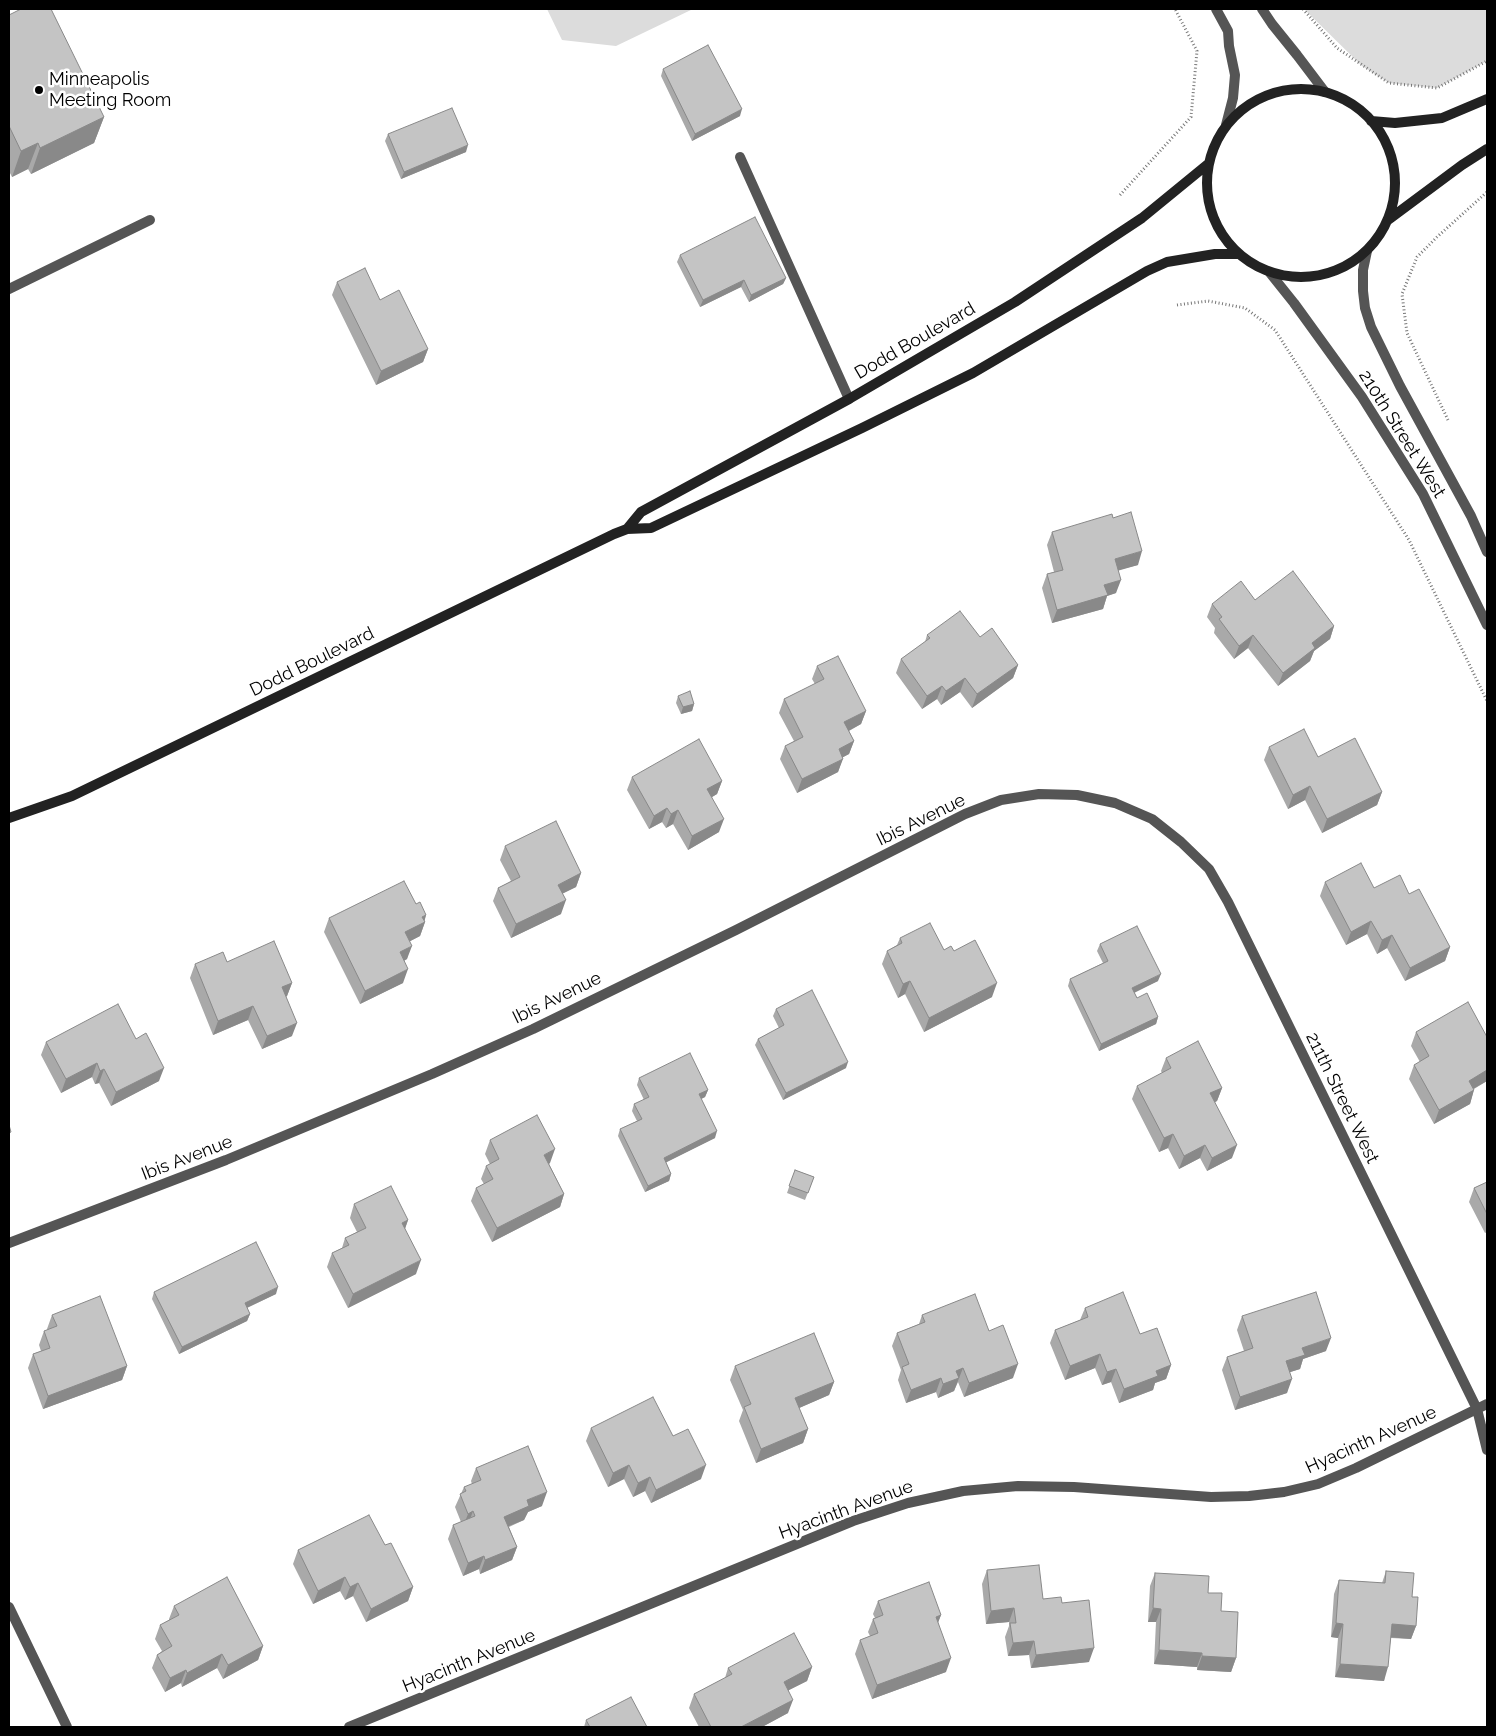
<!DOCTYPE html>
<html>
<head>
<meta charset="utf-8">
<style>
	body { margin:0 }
	#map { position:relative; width:1496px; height:1736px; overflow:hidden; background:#fff; font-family:Raleway,sans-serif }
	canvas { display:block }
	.frame { position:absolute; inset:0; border:10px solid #000; pointer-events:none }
</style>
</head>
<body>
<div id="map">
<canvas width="1496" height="1736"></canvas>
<div class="frame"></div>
</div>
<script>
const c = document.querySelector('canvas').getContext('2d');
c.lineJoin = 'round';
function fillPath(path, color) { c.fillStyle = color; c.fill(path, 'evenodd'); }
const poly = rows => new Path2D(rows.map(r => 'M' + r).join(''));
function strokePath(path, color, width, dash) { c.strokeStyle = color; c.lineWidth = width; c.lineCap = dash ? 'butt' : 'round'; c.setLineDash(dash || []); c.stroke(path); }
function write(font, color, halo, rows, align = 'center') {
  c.font = font + ' Raleway,sans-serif'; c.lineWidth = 5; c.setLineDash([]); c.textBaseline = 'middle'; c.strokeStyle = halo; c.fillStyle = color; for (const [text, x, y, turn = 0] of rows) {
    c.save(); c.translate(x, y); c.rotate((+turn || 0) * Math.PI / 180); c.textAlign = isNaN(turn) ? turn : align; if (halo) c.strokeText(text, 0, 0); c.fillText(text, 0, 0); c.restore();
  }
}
fillPath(poly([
	[547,9,693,9,616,46,562,40],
	[1304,9,1487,9,1487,61,1437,88,1389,83,1362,66]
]), '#dcdcdc');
strokePath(poly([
	[1303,9,1337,48,1389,83,1437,88,1487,61],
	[1120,195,1191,117,1197,51,1175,9],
	[1177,305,1208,301,1245,308,1275,330,1409,540,1487,701],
	[1448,420,1407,333,1402,294,1417,257,1437,237,1487,192]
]), '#777', 3, [1, 2.5]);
strokePath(poly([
	[740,157,849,399]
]), '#555', 10);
strokePath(poly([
	[9,289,150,220],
	[9,1243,226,1160,432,1074,533,1029,736,930,965,814,1001,800,1039,794,1077,795,1115,803,1152,819,1181,842,1209,869,1228,902,1477,1409,1487,1450],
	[9,1607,67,1727],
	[349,1727,853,1521,908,1503,963,1491,1018,1486,1074,1487,1211,1497,1249,1496,1284,1492,1318,1484,1356,1468,1487,1404]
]), '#555', 10);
strokePath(poly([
	[1216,9,1228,31,1229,46,1235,75,1233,98,1226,125],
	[1262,9,1272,24,1297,55,1325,92],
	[1367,251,1363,270,1363,291,1365,308,1371,327,1400,386,1471,516,1487,552],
	[1270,273,1294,303,1362,397,1423,494,1487,625]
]), '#555', 10);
strokePath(poly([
	'1207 183a94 94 0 1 1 188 0a94 94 0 1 1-188 0Z',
	[1371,121,1395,123,1442,118,1487,99],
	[1388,220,1462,165,1487,149],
	[627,529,641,512,849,399,1015,302,1142,218,1208,164],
	[9,818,72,796,614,534,627,529,651,528,862,428,973,373,1147,271,1167,262,1215,254,1238,254]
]), '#222', 10);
fillPath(poly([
	[9,15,104,117,94,143,31,174,28,169,12,177,9,171],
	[663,69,740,116,692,141,661,76],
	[388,134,466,152,401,179,385,141],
	[680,255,786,278,783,284,749,302,741,287,700,307,677,262],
	[337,282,380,300,428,349,423,362,376,385,332,295],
	[1113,518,1138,565,1118,570,1116,593,1107,596,1103,609,1052,623,1042,588,1047,574,1054,572,1047,545,1052,532],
	[1255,600,1334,626,1330,639,1314,651,1310,661,1278,686,1248,648,1234,659,1214,633,1215,628,1207,617,1212,604],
	[927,635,980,637,1018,665,1013,678,972,708,960,692,941,705,937,699,922,709,896,673,901,659,925,642],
	[817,666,866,711,861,724,849,731,854,741,849,754,843,757,838,772,797,793,780,759,785,746,794,741,779,713,784,699,815,684,812,679],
	[678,696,694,704,692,711,681,714,676,703],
	[1269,747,1318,757,1382,792,1377,805,1322,833,1305,800,1288,809,1264,760],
	[632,777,722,781,717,794,712,797,719,832,688,850,673,824,666,828,662,822,649,829,627,790],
	[505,846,581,873,576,887,562,894,561,914,511,938,493,901,498,888,511,881,500,860],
	[1325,882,1409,894,1450,947,1445,961,1405,981,1387,948,1377,954,1367,934,1346,945,1320,896],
	[416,904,426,915,424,921,425,922,420,936,410,941,407,959,404,961,403,983,360,1004,324,932,329,918],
	[900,938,944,950,954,951,992,997,924,1032,905,994,898,998,882,964,887,951,897,945],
	[1100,944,1158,981,1134,992,1137,998,1158,1017,1156,1024,1099,1051,1068,986,1070,979,1103,963,1097,951],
	[227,962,292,983,287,996,286,997,292,1036,262,1049,248,1020,213,1035,190,978,195,964],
	[776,1009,846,1068,783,1100,755,1045,758,1039,779,1028,773,1016],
	[1416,1032,1487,1037,1487,1081,1474,1089,1470,1104,1434,1124,1409,1079,1414,1065,1420,1062,1411,1046],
	[136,1039,159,1081,111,1106,99,1083,95,1084,92,1077,61,1093,41,1055,46,1042],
	[1166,1058,1222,1088,1217,1101,1215,1102,1232,1158,1207,1171,1200,1158,1179,1169,1168,1148,1159,1152,1132,1099,1137,1086,1162,1073,1161,1071],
	[639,1078,708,1090,705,1097,701,1099,715,1138,666,1162,671,1174,669,1181,645,1192,618,1136,620,1129,637,1121,632,1111,634,1104,644,1100,637,1085],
	[490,1140,550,1163,549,1164,564,1194,560,1207,492,1242,471,1201,476,1188,484,1184,481,1179,486,1166,490,1164,485,1154],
	[795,1170,814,1177,805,1200,787,1193],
	[1487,1182,1487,1232,1485,1233,1469,1202,1474,1188],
	[354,1204,408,1220,405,1229,416,1274,348,1308,327,1267,332,1253,342,1248,345,1238,357,1232,350,1218],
	[154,1292,276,1294,247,1308,250,1314,247,1321,179,1354,152,1299],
	[1085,1308,1140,1334,1171,1365,1166,1379,1155,1383,1153,1390,1119,1403,1111,1382,1102,1385,1095,1368,1065,1380,1050,1343,1055,1330,1080,1320],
	[52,1315,127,1366,122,1380,43,1409,28,1368,33,1354,41,1351,39,1345,44,1331,48,1330,47,1329],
	[922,1315,989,1331,1013,1378,964,1397,958,1382,954,1391,938,1398,936,1392,906,1403,898,1380,901,1370,892,1346,897,1333,919,1324],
	[1242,1316,1326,1351,1303,1359,1300,1369,1290,1372,1287,1393,1235,1410,1222,1370,1227,1357,1244,1351,1237,1330],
	[735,1366,834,1382,829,1395,799,1408,808,1429,803,1443,756,1463,739,1421,743,1410,730,1380],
	[591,1428,673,1436,701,1479,651,1503,645,1491,633,1497,624,1479,608,1487,586,1441],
	[476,1468,542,1506,528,1512,524,1520,509,1527,517,1547,512,1560,480,1574,479,1569,463,1576,448,1539,453,1525,461,1522,455,1507,464,1487,472,1484,471,1481],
	[385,1545,413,1587,408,1601,366,1622,353,1596,345,1600,340,1591,313,1604,293,1564,298,1550],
	[987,1570,1043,1599,1062,1603,1089,1662,1031,1668,1029,1655,1008,1656,1005,1637,1009,1626,1009,1622,986,1624,982,1584],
	[1386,1571,1412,1597,1416,1626,1411,1639,1391,1638,1384,1681,1335,1677,1338,1638,1331,1637,1334,1594,1339,1580,1382,1583],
	[1155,1573,1208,1593,1221,1611,1236,1658,1231,1672,1197,1670,1197,1667,1154,1664,1156,1622,1148,1622,1150,1586],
	[878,1601,941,1615,938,1622,946,1672,872,1699,855,1654,860,1640,870,1636,868,1632,873,1619,875,1618,873,1614],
	[174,1606,263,1646,258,1660,223,1679,217,1668,182,1687,181,1683,165,1692,152,1668,157,1655,162,1651,155,1639,160,1625,169,1620,169,1619],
	[812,1667,807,1681,789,1690,788,1713,762,1727,699,1727,689,1708,694,1694,725,1678,728,1668],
	[586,1720,647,1727,584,1727]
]), '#a9a9a9');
fillPath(poly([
	[742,109,740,116,692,141,695,134],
	[104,117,94,143,31,174,40,148],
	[38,143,28,169,12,177,21,151],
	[468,145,466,152,401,179,404,172],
	[786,278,783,284,749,302,751,295],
	[744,280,741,287,700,307,703,300],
	[428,349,423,362,376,385,381,371],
	[1142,551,1138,565,1110,573,1115,559],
	[1121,580,1116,593,1107,596,1103,609,1052,623,1057,610,1104,585],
	[1334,626,1330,639,1314,651,1310,661,1278,686,1283,673,1312,643],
	[1253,635,1248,648,1234,659,1239,646],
	[1018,665,1013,678,972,708,977,694],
	[965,678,960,692,941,705,946,691],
	[942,686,937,699,922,709,927,696],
	[694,704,692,711,681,714,683,707],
	[866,711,861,724,839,736,844,722],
	[854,741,849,754,834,762,839,749],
	[843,759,838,772,797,793,802,779],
	[722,781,717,794,702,803,707,789],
	[1310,786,1305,800,1288,809,1293,795],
	[1382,792,1377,805,1322,833,1327,819],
	[667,808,662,822,649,829,654,816],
	[678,810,673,824,666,828,671,814],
	[724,819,719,832,688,850,692,836],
	[581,873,576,887,553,898,558,885],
	[566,900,561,914,511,938,516,924],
	[426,915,424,923,425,922,420,936,401,946,405,932,422,917],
	[1371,921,1367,934,1346,945,1351,932],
	[1392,935,1387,948,1377,954,1382,940],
	[412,946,407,959,395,965,400,952],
	[1450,947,1445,961,1405,981,1410,968],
	[408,969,403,983,360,1004,365,991],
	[1161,974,1158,981,1130,995,1132,988],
	[910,981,905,994,898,998,903,984],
	[292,983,287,996,277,1001,282,987],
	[997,983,992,997,924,1032,929,1018],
	[253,1006,248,1020,213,1035,218,1021],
	[1158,1017,1156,1024,1099,1051,1101,1044],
	[297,1023,292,1036,262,1049,267,1036],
	[848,1062,846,1068,783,1100,786,1093],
	[97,1063,92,1077,61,1093,66,1079],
	[164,1068,159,1081,111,1106,116,1092],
	[104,1069,99,1083,95,1084,100,1071],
	[1487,1070,1487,1081,1464,1094,1469,1081],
	[1222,1088,1217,1101,1205,1107,1210,1093],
	[708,1090,705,1097,697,1101,699,1094],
	[1474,1090,1470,1104,1434,1124,1439,1110],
	[717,1131,715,1138,661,1165,664,1158],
	[1173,1134,1168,1148,1159,1152,1164,1138],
	[1205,1145,1200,1158,1179,1169,1184,1156],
	[1237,1145,1232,1158,1207,1171,1212,1158],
	[555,1149,550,1163,539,1169,544,1155],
	[671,1174,669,1181,645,1192,648,1186],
	[564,1194,560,1207,492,1242,497,1228],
	[408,1220,403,1234,402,1223],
	[421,1260,416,1274,348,1308,353,1294],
	[278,1287,276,1294,242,1310,245,1303],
	[250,1314,247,1321,179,1354,182,1347],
	[1331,1338,1326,1351,1303,1359,1300,1369,1281,1375,1286,1361,1302,1348],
	[1100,1354,1095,1368,1065,1380,1070,1366],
	[1018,1364,1013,1378,964,1397,969,1383],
	[1171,1365,1166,1379,1155,1383,1153,1390,1119,1403,1124,1389,1156,1371],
	[127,1366,122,1380,43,1409,48,1396],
	[963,1368,954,1391,938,1398,943,1384,956,1371],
	[1116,1369,1111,1382,1102,1385,1107,1372],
	[941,1378,936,1392,906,1403,911,1390],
	[1292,1379,1287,1393,1235,1410,1240,1397],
	[834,1382,829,1395,790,1412,795,1398],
	[808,1429,803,1443,756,1463,761,1449],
	[629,1465,624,1479,608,1487,613,1473],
	[706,1465,701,1479,651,1503,656,1490],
	[650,1477,645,1491,633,1497,638,1483],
	[547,1492,542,1506,528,1512,524,1520,499,1530,504,1517,527,1500],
	[473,1511,468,1525,463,1527,468,1514],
	[517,1547,512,1560,480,1574,485,1560],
	[484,1556,479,1569,463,1576,468,1563],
	[345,1577,340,1591,313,1604,318,1591],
	[358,1583,353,1596,345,1600,350,1587],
	[413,1587,408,1601,366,1622,371,1609],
	[1014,1608,1009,1622,986,1624,991,1611],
	[1153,1608,1161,1609,1156,1622,1148,1622],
	[941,1615,936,1628,936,1617],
	[1336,1623,1343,1624,1338,1638,1331,1637],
	[1392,1624,1416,1626,1411,1639,1387,1637],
	[1034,1641,1029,1655,1008,1656,1013,1643],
	[263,1646,258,1660,223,1679,228,1665],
	[1094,1648,1089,1662,1031,1668,1036,1655],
	[1159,1650,1202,1653,1197,1667,1154,1664],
	[222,1654,217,1668,182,1687,187,1673],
	[1202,1656,1236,1658,1231,1672,1197,1670],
	[951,1658,946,1672,872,1699,877,1685],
	[1340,1664,1388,1667,1384,1681,1335,1677],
	[812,1667,807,1681,779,1695,784,1682],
	[186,1670,181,1683,165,1692,170,1678],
	[793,1700,788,1713,762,1727,741,1727]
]), '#898989');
const building = poly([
	[21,9,51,9,104,117,40,148,38,143,21,151,9,126,9,15,21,9],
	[708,45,742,109,695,134,663,69,708,45],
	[452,108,468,145,404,172,388,134,452,108],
	[755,217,786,278,751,295,744,280,703,300,680,255,755,217],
	[365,268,380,300,399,290,428,349,381,371,337,282,365,268],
	[1131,512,1142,551,1115,559,1121,580,1104,585,1108,595,1057,610,1047,574,1063,570,1052,532,1112,514,1113,518,1131,512],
	[1293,571,1334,626,1312,643,1315,648,1283,673,1253,635,1239,646,1219,619,1222,617,1212,604,1241,581,1255,600,1293,571],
	[960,611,980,637,992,628,1018,665,977,694,965,678,946,691,942,686,927,696,901,659,930,638,927,635,960,611],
	[838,656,866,711,844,722,854,741,839,749,843,759,802,779,785,746,803,737,784,699,824,679,817,666,838,656],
	[690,691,694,704,683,707,678,696,690,691],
	[1304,729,1318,757,1355,738,1382,792,1327,819,1310,786,1293,795,1269,747,1304,729],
	[699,739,722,781,707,789,724,819,692,836,678,810,671,814,667,808,654,816,632,777,699,739],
	[556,821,581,873,558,885,566,900,516,924,498,888,520,877,505,846,556,821],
	[1361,863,1374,888,1400,875,1409,894,1419,889,1450,947,1410,968,1392,935,1382,940,1371,921,1351,932,1325,882,1361,863],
	[404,881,416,904,420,902,426,915,422,917,425,922,405,932,412,946,400,952,408,969,365,991,329,918,404,881],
	[930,923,944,950,951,946,954,951,975,940,997,983,929,1018,910,981,903,984,887,951,902,943,900,938,930,923],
	[1137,926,1161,974,1132,988,1137,998,1147,993,1158,1017,1101,1044,1070,979,1108,961,1100,944,1137,926],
	[274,941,292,983,282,987,297,1023,267,1036,253,1006,218,1021,195,964,223,952,227,962,274,941],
	[812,990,848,1062,786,1093,758,1039,784,1025,776,1009,812,990],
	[1468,1002,1487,1037,1487,1070,1469,1081,1474,1090,1439,1110,1414,1065,1429,1056,1416,1032,1468,1002],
	[118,1004,136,1039,146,1033,164,1068,116,1092,104,1069,100,1071,97,1063,66,1079,46,1042,118,1004],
	[1198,1041,1222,1088,1210,1093,1237,1145,1212,1158,1205,1145,1184,1156,1173,1134,1164,1138,1137,1086,1171,1068,1166,1058,1198,1041],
	[690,1053,708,1090,699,1094,717,1131,664,1158,671,1174,648,1186,620,1129,642,1119,634,1104,649,1097,639,1078,690,1053],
	[537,1115,555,1149,544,1155,564,1194,497,1228,476,1188,493,1179,486,1166,499,1159,490,1140,537,1115],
	[9,1125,11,1132,9,1133,9,1125],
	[795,1170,814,1177,808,1193,789,1186,795,1170],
	[1487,1182,1487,1214,1474,1188,1487,1182],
	[391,1186,408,1220,402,1223,421,1260,353,1294,332,1253,349,1245,345,1238,366,1228,354,1204,391,1186],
	[256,1242,278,1287,245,1303,250,1314,182,1347,154,1292,256,1242],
	[1123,1292,1140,1334,1157,1328,1171,1365,1156,1371,1158,1376,1124,1389,1116,1369,1107,1372,1100,1354,1070,1366,1055,1330,1088,1317,1085,1308,1123,1292],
	[1316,1292,1331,1338,1302,1348,1305,1355,1286,1361,1292,1379,1240,1397,1227,1357,1253,1348,1242,1316,1316,1292],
	[975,1294,989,1331,1003,1325,1018,1364,969,1383,963,1368,956,1371,959,1378,943,1384,941,1378,911,1390,902,1367,909,1364,897,1333,925,1322,922,1315,975,1294],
	[100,1296,127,1366,48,1396,33,1354,50,1348,44,1331,57,1326,52,1315,100,1296],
	[814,1333,834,1382,795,1398,808,1429,761,1449,744,1407,751,1404,735,1366,814,1333],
	[653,1397,673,1436,688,1429,706,1465,656,1490,650,1477,638,1483,629,1465,613,1473,591,1428,653,1397],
	[528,1446,547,1492,527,1500,529,1506,504,1517,517,1547,485,1560,484,1556,468,1563,453,1525,475,1516,473,1511,468,1514,460,1494,466,1491,464,1487,481,1480,476,1468,528,1446],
	[369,1515,385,1545,391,1543,413,1587,371,1609,358,1583,350,1587,345,1577,318,1591,298,1550,369,1515],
	[1039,1565,1043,1599,1061,1597,1062,1603,1089,1600,1094,1648,1036,1655,1034,1641,1013,1643,1010,1623,1016,1623,1014,1608,991,1611,987,1570,1039,1565],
	[1386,1571,1414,1573,1412,1597,1418,1597,1416,1626,1392,1624,1388,1667,1340,1664,1343,1624,1336,1623,1339,1580,1385,1583,1386,1571],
	[1155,1573,1209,1576,1208,1593,1222,1593,1221,1611,1238,1612,1236,1658,1202,1656,1202,1653,1159,1650,1161,1609,1153,1608,1155,1573],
	[227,1577,263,1646,228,1665,222,1654,187,1673,186,1670,170,1678,157,1655,172,1646,160,1625,179,1615,174,1606,227,1577],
	[929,1582,941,1615,936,1617,951,1658,877,1685,860,1640,878,1633,873,1619,883,1615,878,1601,929,1582],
	[794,1633,812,1667,784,1682,793,1700,741,1727,711,1727,694,1694,732,1674,728,1668,794,1633],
	[631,1697,647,1727,590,1727,586,1720,631,1697]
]);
fillPath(building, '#c4c4c4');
strokePath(building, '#898989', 1);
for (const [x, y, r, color] of [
	[39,90,5,"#000"]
]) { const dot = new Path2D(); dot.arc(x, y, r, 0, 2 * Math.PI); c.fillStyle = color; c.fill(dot); strokePath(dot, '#fff', 2); }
write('18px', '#000', '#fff', [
	["Minneapolis",49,80],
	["Meeting Room",49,101]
], 'left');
write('18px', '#000', '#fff', [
	["Dodd Boulevard",915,341,-30],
	["210th Street West",1402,434,58],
	["Dodd Boulevard",312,662,-26],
	["Ibis Avenue",921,820,-26],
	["Ibis Avenue",557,998,-26],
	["211th Street West",1342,1098,64],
	["Ibis Avenue",187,1158,-21],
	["Hyacinth Avenue",1371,1440,-24],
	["Hyacinth Avenue",846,1510,-20],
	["Hyacinth Avenue",469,1661,-22]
]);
</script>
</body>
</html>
